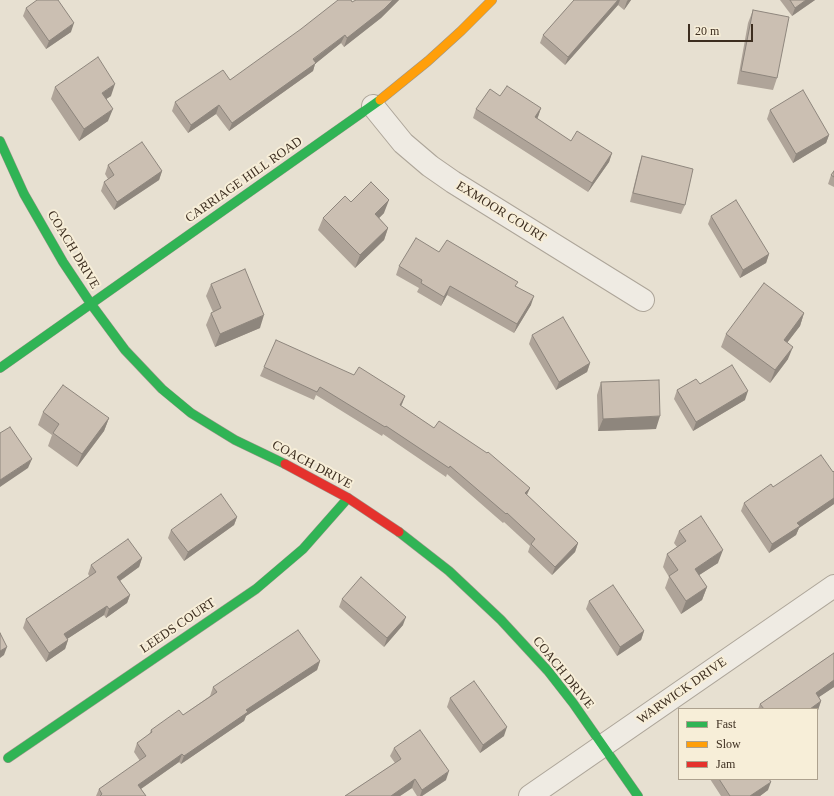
<!DOCTYPE html>
<html>
<head>
<meta charset="utf-8">
<style>
	body { margin:0 }
	#map { position:relative; width:834px; height:796px; overflow:hidden; background:#e7e0d1; font-family:Georgia,serif }
	canvas { display:block }
	.legend { position:absolute; left:678px; top:708px; width:140px; height:72px; box-sizing:border-box; background:#f7eed8; border:1px solid #ada18e; margin:0; padding:5px 7px; list-style:none; font-size:12px; color:#3d2e20 }
	.legend li { display:flex; align-items:center; gap:8px; height:20px }
	.legend b { width:20px; border:1px solid #ada18e }
	.scale { position:absolute; left:688px; top:24px; width:65px; height:18px; box-sizing:border-box; border:2px solid #3d2e20; border-top:0; padding-left:5px; font-size:12px; line-height:14px; white-space:nowrap; color:#3d2e20; -webkit-text-stroke:3px #f7eed8; paint-order:stroke }
</style>
</head>
<body>
<div id="map">
<canvas width="834" height="796"></canvas>
<ul class="legend">
<li><b style="height:5px;background:#30b455"></b>Fast</li>
<li><b style="height:5px;background:#ff9f0a"></b>Slow</li>
<li><b style="height:5px;background:#e5322d"></b>Jam</li>
</ul>
<div class="scale">20 m</div>
</div>
<script>
const c = document.querySelector('canvas').getContext('2d');
c.lineJoin = 'round';
const poly = rows => new Path2D(rows.map(r => 'M' + r).join(''));
function strokePath(path, color, width, dash) { c.strokeStyle = color; c.lineWidth = width; c.lineCap = dash ? 'butt' : 'round'; c.setLineDash(dash || []); c.stroke(path); }
function fillPath(path, color) { c.fillStyle = color; c.fill(path, 'evenodd'); }
function write(font, color, halo, rows, align = 'center') {
  c.font = font + ' Georgia,serif'; c.lineWidth = 4; c.setLineDash([]); c.textBaseline = 'middle'; c.strokeStyle = halo; c.fillStyle = color; for (const [text, x, y, turn = 0] of rows) {
    c.save(); c.translate(x, y); c.rotate((+turn || 0) * Math.PI / 180); c.textAlign = isNaN(turn) ? turn : align; if (halo) c.strokeText(text, 0, 0); c.fillText(text, 0, 0); c.restore();
  }
}
const street = poly([
	[373,106,403,143,430,166,453,182,643,300],
	[530,796,834,586]
]);
const fast = poly([
	[0,141,24,194,63,262,91,304,125,350,162,389,191,413,235,440,285,464],
	[0,368,380,100],
	[399,532,449,571,501,620,548,671,573,703,638,796],
	[8,758,256,589,303,549,348,498]
]);
const slow = poly([
	[380,100,428,61,461,31,492,0]
]);
const jam = poly([
	[285,464,348,498,399,532]
]);
strokePath(street, '#ada599', 24);
strokePath(fast, '#9c958a', 10);
strokePath(slow, '#9c958a', 10);
strokePath(jam, '#9c958a', 10);
strokePath(street, '#efebe3', 22);
strokePath(fast, '#30b455', 9);
strokePath(slow, '#ff9f0a', 9);
strokePath(jam, '#e5322d', 9);
fillPath(poly([
	[356,0,399,0,381,18,344,47,341,43,315,64,313,71,229,131,216,114,188,133,172,111,175,102,230,80],
	[574,0,631,0,624,10,618,5,565,65,540,43,543,35],
	[780,0,815,0,792,16],
	[26,8,71,32,46,49,23,16],
	[753,10,777,78,773,90,737,84,748,23],
	[55,87,111,96,106,99,108,121,79,141,51,99],
	[500,96,541,108,537,119,571,141,612,153,609,162,588,192,473,118,476,109],
	[770,110,829,135,826,143,793,163,767,119],
	[642,156,685,205,681,214,630,202,639,165],
	[108,165,162,171,159,180,114,210,101,191,104,182,108,179,105,174],
	[834,171,834,187,828,184,831,175],
	[351,202,384,213,379,218,388,228,384,240,355,268,318,230,323,218],
	[711,216,769,254,766,263,740,278,708,224],
	[439,252,516,286,531,305,514,333,447,295,441,306,417,292,419,288,396,275,399,266],
	[211,284,260,328,215,347,206,325,211,313,213,312,206,296],
	[804,313,800,326,787,343,788,359,770,383,721,347,726,334],
	[532,335,590,363,587,372,556,390,529,344],
	[264,367,354,375,405,396,401,406,434,428,530,488,527,495,578,543,575,552,552,575,528,552,530,546,504,522,503,523,447,474,446,477,383,434,382,436,316,395,314,400,260,376],
	[601,382,656,429,598,431,597,395],
	[700,384,745,400,693,431,674,399,677,390],
	[43,412,109,418,104,431,77,467,48,446,52,435,38,425],
	[834,471,834,504,799,528,796,535,769,553,741,511,744,503,773,487],
	[237,517,234,525,184,561,168,538,171,530],
	[679,531,718,563,699,575,707,587,702,600,681,614,665,588,669,577,663,567,667,554,677,547,674,543],
	[142,558,139,567,120,581,130,595,127,603,106,618,104,615,67,639,68,640,65,649,46,662,23,628,26,619,90,577,88,574,91,565],
	[342,599,403,625,384,647,339,607],
	[589,601,644,631,641,640,617,656,586,609],
	[834,653,834,687,819,697,821,701,818,710,817,709,758,709,760,704],
	[320,661,317,670,246,716,244,721,181,764,179,762,141,789,146,796,96,796,99,789,140,761,134,752,137,743,149,735,151,730,183,715,210,696,213,687],
	[450,698,504,736,480,753,447,707],
	[394,748,446,780,422,796,417,796,412,788,400,796,345,796,395,763,390,756],
	[710,779,769,779,768,790,760,796,721,796]
]), '#afa499');
fillPath(poly([
	[393,0,399,0,381,18,344,47,347,38],
	[618,0,620,0,618,5,565,65,568,57],
	[628,0,631,0,624,10,627,1],
	[806,0,815,0,792,16,795,8],
	[74,23,71,32,46,49,49,41],
	[345,35,341,43,315,64,313,71,229,131,232,123],
	[115,84,111,96,97,105,102,93],
	[219,105,216,114,188,133,191,125],
	[541,108,538,117,532,126,535,117],
	[113,109,108,121,79,141,84,129],
	[829,135,826,143,793,163,796,154],
	[612,153,609,162,588,192,592,183],
	[162,171,159,180,114,210,117,202],
	[389,200,384,213,370,227,375,214],
	[388,228,384,240,355,268,360,255],
	[769,254,766,263,740,278,743,270],
	[450,286,447,295,441,306,444,297],
	[534,296,531,305,514,333,517,324],
	[804,313,800,326,779,353,784,340],
	[264,315,260,328,215,347,220,334],
	[793,347,788,359,770,383,775,370],
	[590,363,587,372,556,390,559,382],
	[748,391,745,400,693,431,696,422],
	[405,396,402,404,396,413,400,405],
	[660,416,656,429,598,431,603,419],
	[109,418,104,431,77,467,82,454],
	[32,459,28,468,0,487,0,480],
	[530,488,526,496,525,493],
	[834,498,834,504,799,528,796,535,769,553,772,544,797,523],
	[237,517,234,525,184,561,188,552],
	[578,543,575,552,552,575,555,567],
	[723,550,718,563,690,581,695,569],
	[142,558,139,567,114,585,117,577],
	[707,587,702,600,681,614,686,601],
	[130,595,127,603,106,618,109,609],
	[107,606,104,615,61,643,64,634],
	[406,617,403,625,384,647,387,638],
	[644,631,641,640,617,656,620,647],
	[68,640,65,649,46,662,49,653],
	[7,647,4,655,0,658,0,651],
	[320,661,317,670,246,716,244,721,181,764,184,756,246,710],
	[834,680,834,687,813,701,816,693],
	[821,701,818,710,817,711,817,709,810,709],
	[507,727,504,736,480,753,483,745],
	[182,754,179,762,135,793,138,785],
	[449,771,446,780,422,796,420,796,422,790],
	[415,779,412,788,400,796,391,796],
	[771,782,768,790,760,796,750,796]
]), '#8e867d');
const building = poly([
	[37,0,58,0,74,23,49,41,26,8,37,0],
	[338,0,351,0,352,2,356,0,393,0,384,9,347,38,345,35,313,59,316,63,232,123,219,105,191,125,175,102,223,70,230,80,301,29,338,0],
	[574,0,618,0,568,57,543,35,574,0],
	[790,0,806,0,795,8,790,0],
	[753,10,789,17,777,78,741,71,753,10],
	[98,57,115,84,102,93,113,109,84,129,55,87,98,57],
	[507,86,541,108,535,117,571,141,577,131,612,153,592,183,476,109,490,89,500,96,507,86],
	[803,90,829,135,796,154,770,110,803,90],
	[142,142,162,171,117,202,104,182,114,175,108,165,142,142],
	[642,156,693,169,685,205,633,193,642,156],
	[834,171,834,177,831,175,834,171],
	[371,182,389,200,375,214,388,228,360,255,323,218,345,196,351,202,371,182],
	[736,200,769,254,743,270,711,216,736,200],
	[416,238,439,252,447,240,518,282,515,286,534,296,517,324,450,286,444,297,421,283,422,280,399,266,416,238],
	[245,269,264,315,220,334,211,313,221,308,211,284,245,269],
	[764,283,804,313,784,340,793,347,775,370,726,334,764,283],
	[563,317,590,363,559,382,532,335,563,317],
	[276,340,354,375,359,367,405,396,400,405,434,428,439,421,487,453,488,452,530,488,525,493,578,543,555,567,531,544,535,539,507,513,506,514,450,466,449,468,386,426,385,427,320,387,317,392,264,367,276,340],
	[732,365,748,391,696,422,677,390,696,379,700,384,732,365],
	[659,380,660,416,603,419,601,382,659,380],
	[63,385,109,418,82,454,53,433,59,424,43,412,63,385],
	[10,427,32,459,0,480,0,433,10,427],
	[821,455,833,472,834,471,834,498,797,523,800,526,772,544,744,503,771,484,773,487,821,455],
	[221,494,237,517,188,552,171,530,221,494],
	[701,516,723,550,695,569,707,587,686,601,669,576,678,570,667,554,686,541,679,531,701,516],
	[128,539,142,558,117,577,130,595,109,609,107,606,64,634,68,640,49,653,26,619,96,572,91,565,128,539],
	[361,577,406,617,387,638,342,599,361,577],
	[613,585,644,631,620,647,589,601,613,585],
	[298,630,320,661,246,710,248,712,184,756,182,754,138,785,146,796,100,796,102,794,99,789,146,756,137,743,152,732,151,730,179,710,183,715,217,692,213,687,298,630],
	[0,633,7,647,0,651,0,633],
	[834,653,834,680,816,693,821,701,810,709,764,709,760,704,834,653],
	[474,681,507,727,483,745,450,698,474,681],
	[420,730,449,771,422,790,415,779,391,796,345,796,401,759,394,748,420,730],
	[719,779,769,779,771,782,750,796,730,796,719,779]
]);
fillPath(building, '#cbbfb2');
strokePath(building, '#8e867d', 1);
write('13px', '#3d2e20', '#f7eed8', [
	["CARRIAGE HILL ROAD",244,180,-35],
	["EXMOOR COURT",501,212,32],
	["COACH DRIVE",73,250,59],
	["COACH DRIVE",312,465,28],
	["LEEDS COURT",178,626,-34],
	["COACH DRIVE",563,673,51],
	["WARWICK DRIVE",682,691,-35]
]);
</script>
</body>
</html>
